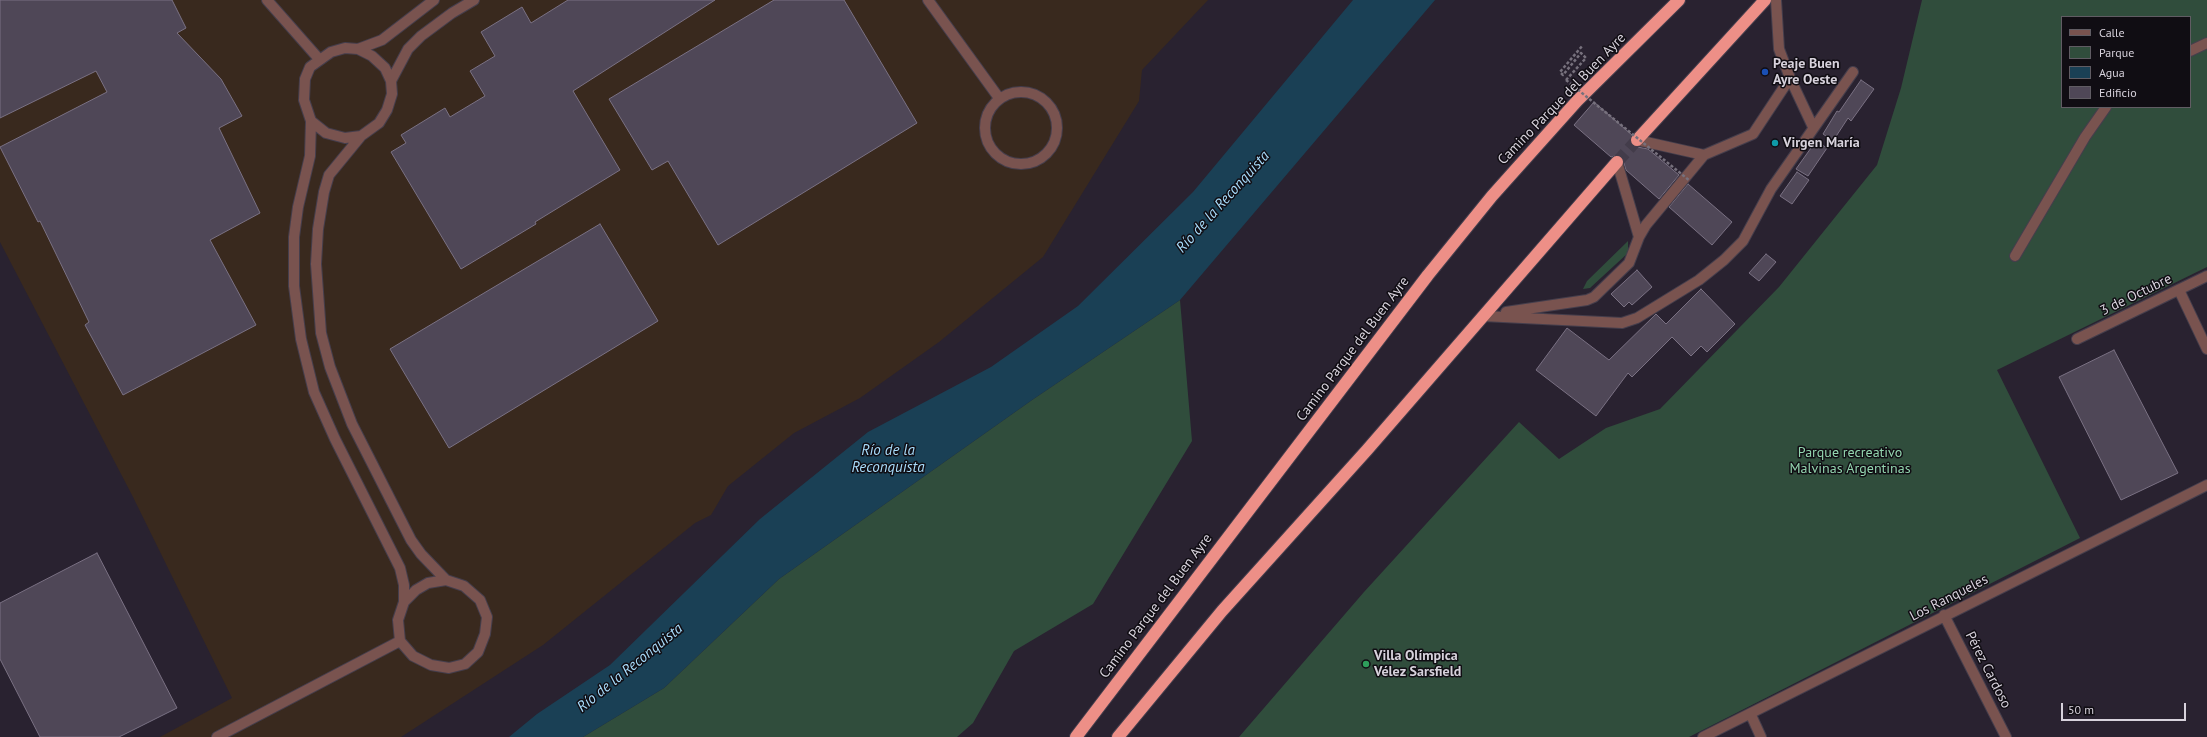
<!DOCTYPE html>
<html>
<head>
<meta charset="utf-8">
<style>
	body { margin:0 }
	#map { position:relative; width:2207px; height:737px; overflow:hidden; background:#292230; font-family:"PT Sans",sans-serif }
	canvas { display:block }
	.legend { position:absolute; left:2061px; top:16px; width:130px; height:92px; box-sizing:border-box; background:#100d13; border:1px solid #605c63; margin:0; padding:5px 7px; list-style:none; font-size:12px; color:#d7d2dc }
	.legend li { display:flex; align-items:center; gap:8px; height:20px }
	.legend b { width:20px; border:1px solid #605c63 }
	.scale { position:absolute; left:2061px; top:703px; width:125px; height:18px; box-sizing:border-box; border:2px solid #d7d2dc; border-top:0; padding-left:5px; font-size:12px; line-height:14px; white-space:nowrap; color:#d7d2dc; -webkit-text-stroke:3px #100d13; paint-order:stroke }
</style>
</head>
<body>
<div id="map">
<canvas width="2207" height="737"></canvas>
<ul class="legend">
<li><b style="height:5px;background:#79534f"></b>Calle</li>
<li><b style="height:11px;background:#304d3c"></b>Parque</li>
<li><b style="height:11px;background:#1a4055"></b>Agua</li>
<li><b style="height:11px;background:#4f4757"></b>Edificio</li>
</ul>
<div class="scale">50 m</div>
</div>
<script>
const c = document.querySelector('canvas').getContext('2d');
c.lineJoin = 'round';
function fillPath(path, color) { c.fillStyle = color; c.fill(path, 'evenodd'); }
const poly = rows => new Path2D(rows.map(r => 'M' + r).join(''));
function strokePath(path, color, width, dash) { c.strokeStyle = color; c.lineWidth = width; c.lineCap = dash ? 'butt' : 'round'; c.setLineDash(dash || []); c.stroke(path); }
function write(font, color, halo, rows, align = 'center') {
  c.font = font + ' "PT Sans",sans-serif'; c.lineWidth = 3; c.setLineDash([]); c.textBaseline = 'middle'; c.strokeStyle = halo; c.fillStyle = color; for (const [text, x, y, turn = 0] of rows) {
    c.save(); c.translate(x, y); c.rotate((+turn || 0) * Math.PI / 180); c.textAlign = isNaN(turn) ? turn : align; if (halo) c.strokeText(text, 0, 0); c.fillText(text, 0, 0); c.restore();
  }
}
fillPath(poly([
	[0,0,1208,0,1142,70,1139,101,1043,257,939,342,860,398,794,433,728,486,711,515,695,523,543,645,401,737,160,737,232,698,133,497,0,242]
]), '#39291e');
fillPath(poly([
	[1922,0,2207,0,2207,267,1997,370,2080,538,1689,737,1239,737,1364,592,1519,422,1559,459,1606,428,1660,409,1779,287,1877,165,1901,88],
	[2062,17,2190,17,2190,107,2062,107],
	[1628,241,1628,253,1590,288,1583,289,1587,281],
	[1180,300,1192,441,1093,604,1014,651,973,723,957,737,583,737,664,688,779,579,1032,400]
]), '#304d3c');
fillPath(poly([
	[1353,0,1435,0,1180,300,1032,400,779,579,664,688,583,737,509,737,537,714,610,665,760,519,868,432,991,367,1078,306,1193,192]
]), '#1a4055');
const building = poly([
	[0,0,172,0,186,28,177,33,221,79,242,116,219,128,260,213,210,240,256,325,123,395,85,325,89,322,40,221,38,222,0,147,107,92,96,71,0,118,0,0],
	[568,0,715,0,573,91,620,170,535,222,536,224,461,269,391,152,406,143,401,135,445,108,450,117,485,96,470,71,495,56,481,32,522,7,531,23,568,0],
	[774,0,844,0,917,123,718,245,668,161,652,170,609,99,774,0],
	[1861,80,1874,89,1851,121,1848,118,1833,141,1823,134,1837,111,1839,112,1861,80],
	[1594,102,1632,135,1630,142,1632,146,1648,149,1679,175,1659,199,1626,170,1622,157,1618,155,1611,157,1574,125,1594,102],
	[1816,141,1827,148,1808,176,1796,169,1816,141],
	[1797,172,1809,180,1792,204,1780,196,1797,172],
	[1688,184,1732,222,1712,245,1669,207,1688,184],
	[600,224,658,321,449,448,390,349,600,224],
	[1766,254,1776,262,1759,281,1749,273,1766,254],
	[1637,270,1652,287,1632,305,1629,302,1624,307,1611,294,1637,270],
	[1701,289,1735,324,1707,352,1701,346,1691,356,1672,337,1632,377,1628,373,1596,416,1536,370,1567,328,1609,360,1655,315,1656,314,1666,324,1701,289],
	[2114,350,2178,473,2121,500,2059,377,2114,350],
	[97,553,177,708,119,737,40,737,0,659,0,603,97,553]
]);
fillPath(building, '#4f4757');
strokePath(building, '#7a7183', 1);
strokePath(poly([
	[1617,162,1637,140]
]), '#433c4a', 12, [12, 6]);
const minor = poly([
	[267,0,319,59],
	[928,0,999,98],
	[2190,51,2207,43],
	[1790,78,1813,127],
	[391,81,408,49,421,36,452,13,474,0],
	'985 128a36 36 0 1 1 72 0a36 36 0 1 1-72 0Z',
	[311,121,326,133,345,138,361,136,379,123,387,110,392,94,391,81,385,68,372,56,358,49],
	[361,136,329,175,324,192,318,229,316,264,321,333,330,367,352,424,411,540,421,554,446,580],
	[1637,140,1704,155,1753,134,1790,78,1779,49,1776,0],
	[1639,237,1646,225,1704,155],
	[2015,256,2085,137,2106,107],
	[2179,290,2207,349],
	[1506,312,1587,300,1594,297,1629,263,1639,237,1617,162],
	[1483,316,1622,323,1637,318,1699,280,1724,260,1743,241,1771,189,1853,72],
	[2077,339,2207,276],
	[404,602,416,590,428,583,446,580,464,586,480,600,487,617,485,634,478,652,465,664,449,668,431,665,413,656,400,641,398,620,404,602,404,585,400,568,335,439,314,392,301,339,294,286,294,237,298,207,310,156,311,121,304,100,305,79,310,67,331,52,345,48,358,49,382,40,434,0],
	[1944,615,2006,737],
	[1751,715,1761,737],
	[217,737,400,641],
	[1703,737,2207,485]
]);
const highway = poly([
	[1637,140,1765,0],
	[1076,737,1428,275,1492,196,1577,101,1679,0],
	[1118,737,1222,611,1367,450,1617,162]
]);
strokePath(minor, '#453e4c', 12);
strokePath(highway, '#453e4c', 14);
strokePath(poly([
	[1566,80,1586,58,1581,53,1563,75,1560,72,1583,45]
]), '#77717d', 2.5, [3, 2]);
strokePath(minor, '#79534f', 10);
strokePath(highway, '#ed8f87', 12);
strokePath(poly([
	[1566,80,1690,181]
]), '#77717d', 2.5, [3, 2]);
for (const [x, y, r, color] of [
	[1765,72,4,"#1a4fb4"],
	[1775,143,4,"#0f9aa8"],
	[1366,664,4,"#2e9e5b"]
]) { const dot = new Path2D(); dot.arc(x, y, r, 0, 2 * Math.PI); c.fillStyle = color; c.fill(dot); strokePath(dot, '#100d13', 1.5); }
write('bold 14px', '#d7d2dc', '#100d13', [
	["Peaje Buen",1773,64],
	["Ayre Oeste",1773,80],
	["Virgen María",1783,143],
	["Villa Olímpica",1374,656],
	["Vélez Sarsfield",1374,672]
], 'left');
write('14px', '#d7d2dc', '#100d13', [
	["Camino Parque del Buen Ayre",1562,99,-46],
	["3 de Octubre",2136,295,-26],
	["Camino Parque del Buen Ayre",1353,349,-53],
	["Los Ranqueles",1949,598,-27],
	["Camino Parque del Buen Ayre",1156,606,-53],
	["Pérez Cardoso",1988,670,63]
]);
write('14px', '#93d5af', '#100d13', [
	["Parque recreativo",1850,453],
	["Malvinas Argentinas",1850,469]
]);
write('italic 15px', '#a7dbfa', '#100d13', [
	["Río de la Reconquista",1223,202,-48],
	["Río de la",888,451],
	["Reconquista",888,468],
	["Río de la Reconquista",630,668,-39]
]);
</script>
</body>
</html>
